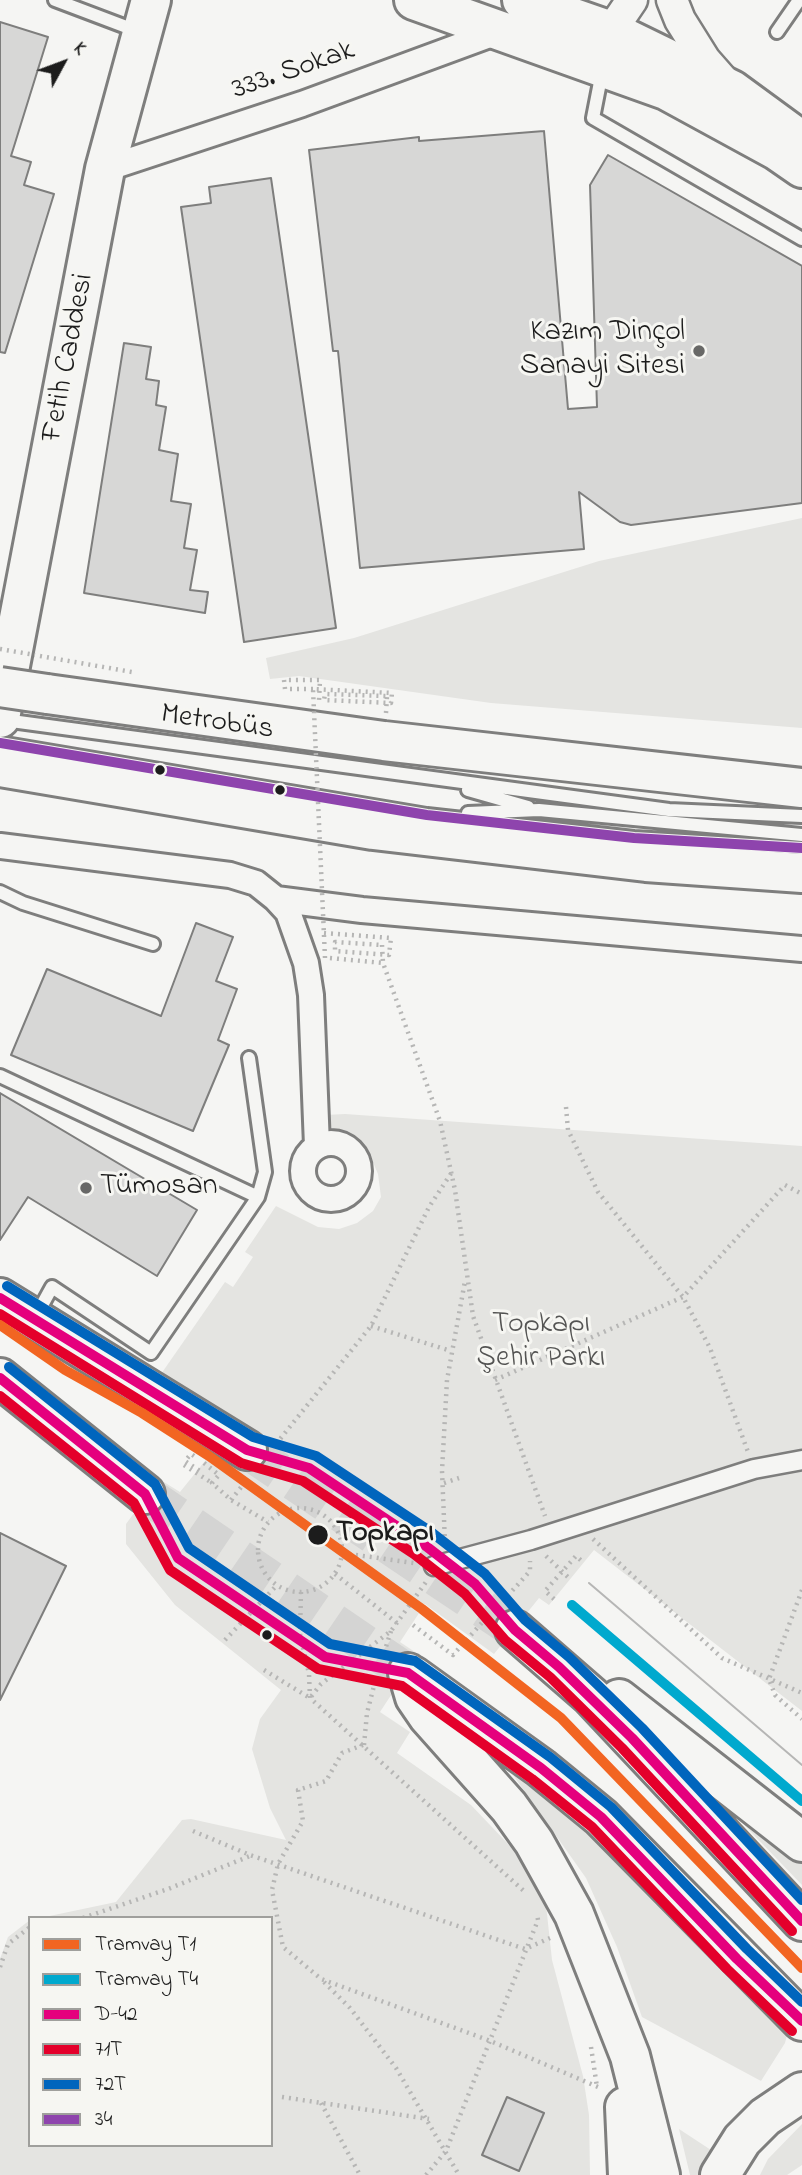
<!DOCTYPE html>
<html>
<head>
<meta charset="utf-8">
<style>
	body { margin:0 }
	#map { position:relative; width:802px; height:2175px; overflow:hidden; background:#f5f5f3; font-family:"Indie Flower",sans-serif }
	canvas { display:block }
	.legend { position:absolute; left:28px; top:1916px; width:245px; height:231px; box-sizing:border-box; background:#f6f6f2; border:2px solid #9f9f9c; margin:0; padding:9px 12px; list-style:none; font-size:21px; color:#1c1c1c }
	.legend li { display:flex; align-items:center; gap:14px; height:35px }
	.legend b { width:35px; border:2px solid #9f9f9c }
	.north { position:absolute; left:28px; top:28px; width:70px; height:70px; -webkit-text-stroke:5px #f6f6f2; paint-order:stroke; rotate:49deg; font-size:19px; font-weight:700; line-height:28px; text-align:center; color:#1c1c1c }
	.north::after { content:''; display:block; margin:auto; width:24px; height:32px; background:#1c1c1c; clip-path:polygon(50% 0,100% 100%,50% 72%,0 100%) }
</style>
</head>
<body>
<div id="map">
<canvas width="802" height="2175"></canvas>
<ul class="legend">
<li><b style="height:9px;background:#f26522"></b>Tramvay T1</li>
<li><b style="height:9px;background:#00a9ce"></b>Tramvay T4</li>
<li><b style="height:9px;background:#e5007d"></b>D-42</li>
<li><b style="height:9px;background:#e4002b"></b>71T</li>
<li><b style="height:9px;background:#0065bd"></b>72T</li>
<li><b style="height:9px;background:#8e44ad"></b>34</li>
</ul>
<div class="north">K</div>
</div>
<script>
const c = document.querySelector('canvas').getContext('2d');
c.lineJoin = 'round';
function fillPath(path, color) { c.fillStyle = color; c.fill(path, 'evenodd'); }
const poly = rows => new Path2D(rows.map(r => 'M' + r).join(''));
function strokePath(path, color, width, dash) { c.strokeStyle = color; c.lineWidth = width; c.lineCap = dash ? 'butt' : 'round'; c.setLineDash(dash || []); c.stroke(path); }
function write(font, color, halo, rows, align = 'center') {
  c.font = font + ' "Indie Flower",sans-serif'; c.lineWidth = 6; c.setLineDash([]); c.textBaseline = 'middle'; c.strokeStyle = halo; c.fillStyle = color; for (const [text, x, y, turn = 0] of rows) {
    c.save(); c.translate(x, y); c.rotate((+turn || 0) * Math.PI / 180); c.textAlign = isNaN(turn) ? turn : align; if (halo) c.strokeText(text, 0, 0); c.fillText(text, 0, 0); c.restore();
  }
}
fillPath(poly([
	[802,518,802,728,491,703,299,676,270,679,266,658,354,638,599,561],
	[345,1114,802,1146,802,1711,594,1550,549,1605,539,1598,494,1654,425,1604,400,1642,418,1654,380,1712,410,1732,397,1753,471,1805,510,1846,534,1881,546,1905,552,1960,583,2076,589,2115,590,2175,0,2175,0,1959,8,1937,30,1920,30,2145,271,2145,271,1918,40,1918,116,1902,182,1820,191,1819,286,1840,270,1808,252,1749,260,1719,281,1690,175,1605,126,1544,126,1524,159,1479,180,1492,213,1451,236,1467,257,1442,161,1374,225,1282,233,1287,253,1257,245,1252,276,1206,318,1227,339,1229,357,1223,373,1211,381,1197,378,1174,367,1148,351,1135,326,1130,325,1115],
	[686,1762,802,1857,802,1885,750,1831],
	[513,1775,586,1828,631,1870,683,1928,789,2027,785,2043,761,2081,642,2017,617,1947,586,1878],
	[802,2124,802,2165,787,2175,760,2175,768,2159],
	[679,2129,711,2150,701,2175,690,2175]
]), '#e4e4e1');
const building = poly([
	[0,22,48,37,11,156,31,162,24,185,54,194,5,353,0,352,0,22],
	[544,131,568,409,597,407,590,185,608,155,802,266,802,503,631,525,620,522,579,492,584,549,360,568,338,351,333,351,309,150,419,137,419,141,544,131],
	[271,178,336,628,244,642,181,207,211,203,209,187,271,178],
	[124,343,151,347,146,379,159,381,156,405,166,407,159,450,178,454,171,501,191,504,184,548,197,550,190,590,208,592,205,613,84,593,124,343],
	[196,923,233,937,216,981,237,989,218,1040,229,1045,193,1131,11,1055,47,969,161,1016,196,923],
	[0,1093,197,1210,157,1276,28,1197,0,1240,0,1093],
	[0,1533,66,1566,0,1700,0,1533],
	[507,2097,544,2113,519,2171,482,2155,507,2097]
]);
fillPath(building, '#d7d7d6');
strokePath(building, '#7e7e7d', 2);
strokePath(poly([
	[247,1450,515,1630],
	[145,1494,408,1673]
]), '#d4d4d3', 38, [38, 19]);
const service = poly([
	[55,0,137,31],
	[777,32,799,0],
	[602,72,593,118,802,239],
	[4,720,669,810,802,816],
	[0,743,427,815,634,838,802,848],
	[468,790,528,807],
	[468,813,539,810,802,835],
	[0,892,23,903,153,944],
	[0,1076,258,1197],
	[36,1316,52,1287,151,1353,258,1197,265,1172,249,1058]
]);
const pedestrian = poly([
	[434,1566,531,1540,754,1469,802,1460]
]);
const minor = poly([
	[105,169,302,104,503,30],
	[0,846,230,875,256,883,276,899,288,912,306,963,311,995,317,1146],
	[276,899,362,910,802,949],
	'303 1171a28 28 0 1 1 56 0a28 28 0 1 1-56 0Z'
]);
const tertiary = poly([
	[672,0,680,20,705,60,727,85],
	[611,31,632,0]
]);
const primary = poly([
	[414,0,666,90,776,150,802,168],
	[522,0,611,31,732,90,792,134],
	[0,718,105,169,151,0],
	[0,1298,247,1450],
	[0,1378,145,1494],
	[515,1630,591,1696,802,1921],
	[408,1673,415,1697,428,1716,509,1807,534,1842,574,1914,630,2056,660,2175],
	[413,1676,541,1768,601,1817,802,2021],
	[619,1699,802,1842],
	[625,2107,628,2175],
	[720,2175,742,2140,765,2117,802,2092]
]);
const trunk = poly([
	[47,694,384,741,802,788],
	[0,767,373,830,646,862,802,873]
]);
strokePath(service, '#7e7e7d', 18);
strokePath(pedestrian, '#7e7e7d', 23);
strokePath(minor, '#7e7e7d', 30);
strokePath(tertiary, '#7e7e7d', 35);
strokePath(primary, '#7e7e7d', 44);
strokePath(trunk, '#7e7e7d', 44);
strokePath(poly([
	[40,656,132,672],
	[313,689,285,689,284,680,320,680,319,701],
	[386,713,387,696],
	[382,945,383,963,440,1121,455,1190,473,1316,545,1516],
	[330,958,383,963],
	[566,1107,568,1130,598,1192,683,1297,710,1348,748,1452],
	[371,1326,451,1351],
	[495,1380,683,1297,785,1185,802,1194],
	[276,1444,371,1326,429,1207,452,1172],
	[194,1456,191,1454,185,1461,203,1473],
	[204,1463,219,1475,212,1483,231,1500,268,1522],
	[184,1465,212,1483],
	[444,1483,459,1478],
	[231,1500,246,1481],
	'258 1550a42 42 0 1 1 84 0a42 42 0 1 1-84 0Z',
	[593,1539,722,1658,802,1693],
	[445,1543,442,1471,447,1380,465,1281],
	[342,1553,414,1563],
	[546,1556,570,1579],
	[335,1574,397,1623],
	[802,1590,769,1679,775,1695,802,1719],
	[301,1592,300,1634,309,1674,310,1698,525,1892],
	[554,1599,545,1591,576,1556,584,1563],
	[503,1601,530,1571,530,1561],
	[413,1625,453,1655,487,1617],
	[225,1640,277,1585],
	[384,1653,391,1631],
	[264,1670,310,1698,321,1684,391,1631,426,1582],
	[363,1745,342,1753,326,1781,298,1790,303,1821,278,1864,272,1890,283,1947,321,1979,488,2040,598,2087],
	[364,1745,367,1713,376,1678],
	[193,1831,250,1855,525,1949,550,1938],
	[83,1918,168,1889,250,1856],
	[0,1967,8,1944,30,1927],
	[324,1982,350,2008,396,2068,459,2175],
	[591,2047,597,2087],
	[282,2097,429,2119],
	[321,2103,360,2175],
	[426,2175,446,2151,538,1920,537,1914]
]), '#b6b6b5', 4.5, [2, 5]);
strokePath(service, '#f5f5f3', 12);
strokePath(pedestrian, '#f5f5f3', 18);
strokePath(minor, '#f5f5f3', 24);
strokePath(tertiary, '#f5f5f3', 30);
strokePath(primary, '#f5f5f3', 38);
strokePath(trunk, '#f5f5f3', 38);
strokePath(poly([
	[589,1583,802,1765]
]), '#b6b6b5', 2);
const trunkBridge = poly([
	[0,687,47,694]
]);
strokePath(trunkBridge, '#7e7e7d', 44, []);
strokePath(poly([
	[0,649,35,655],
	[324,933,391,938,389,955,335,951,335,942,382,945],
	[325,958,313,689,392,693,391,703,324,700,325,694,387,696]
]), '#b6b6b5', 4.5, [2, 5]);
strokePath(trunkBridge, '#f5f5f3', 38);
strokePath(poly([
	[0,1298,247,1450,309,1468,422,1543,475,1584,515,1630,559,1667,632,1738,802,1921],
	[0,1378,145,1494,178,1558,325,1657,408,1673,541,1768,601,1817,737,1959,802,2021]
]), '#e5007d', 10);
strokePath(poly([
	[0,1314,241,1463,303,1481,414,1554,465,1594,505,1640,550,1677,622,1748,792,1931],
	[0,1396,134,1503,170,1570,318,1669,402,1686,532,1779,592,1827,727,1969,792,2031]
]), '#e4002b', 10);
strokePath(poly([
	[7,1286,253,1437,316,1456,431,1532,485,1574,525,1620,569,1657,642,1728,802,1900],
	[9,1367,155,1484,189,1548,330,1644,415,1661,550,1757,611,1807,747,1949,802,2002]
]), '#0065bd', 10);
strokePath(poly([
	[0,743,427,815,634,838,802,848]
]), '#8e44ad', 10);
strokePath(poly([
	[0,1325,65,1370,142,1413,209,1456,422,1609,561,1718,802,1968]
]), '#f26522', 10);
strokePath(poly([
	[572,1605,802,1801]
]), '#00a9ce', 10);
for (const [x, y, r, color] of [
	[699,351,7,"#686867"],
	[160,770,6,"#1c1c1c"],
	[280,790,6,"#1c1c1c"],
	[86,1188,7,"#686867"],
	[318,1535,11,"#1c1c1c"],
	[267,1635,6,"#1c1c1c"]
]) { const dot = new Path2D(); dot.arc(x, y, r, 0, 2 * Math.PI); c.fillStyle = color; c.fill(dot); strokePath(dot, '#f6f6f2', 2.5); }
write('30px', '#1c1c1c', '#f6f6f2', [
	["333. Sokak",294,72,-19],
	["Fetih Caddesi",70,358,-79],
	["Metrobüs",217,724,8]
]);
write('30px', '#1c1c1c', '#f6f6f2', [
	["Kazım Dinçol",685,334],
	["Sanayi Sitesi",685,368],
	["Tümosan",100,1188,"left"]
], 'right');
write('30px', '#545453', '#f6f6f2', [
	["Topkapı",541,1326],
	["Şehir Parkı",541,1360]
]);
write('bold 30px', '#1c1c1c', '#f6f6f2', [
	["Topkapı",336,1535]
], 'left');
</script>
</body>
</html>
